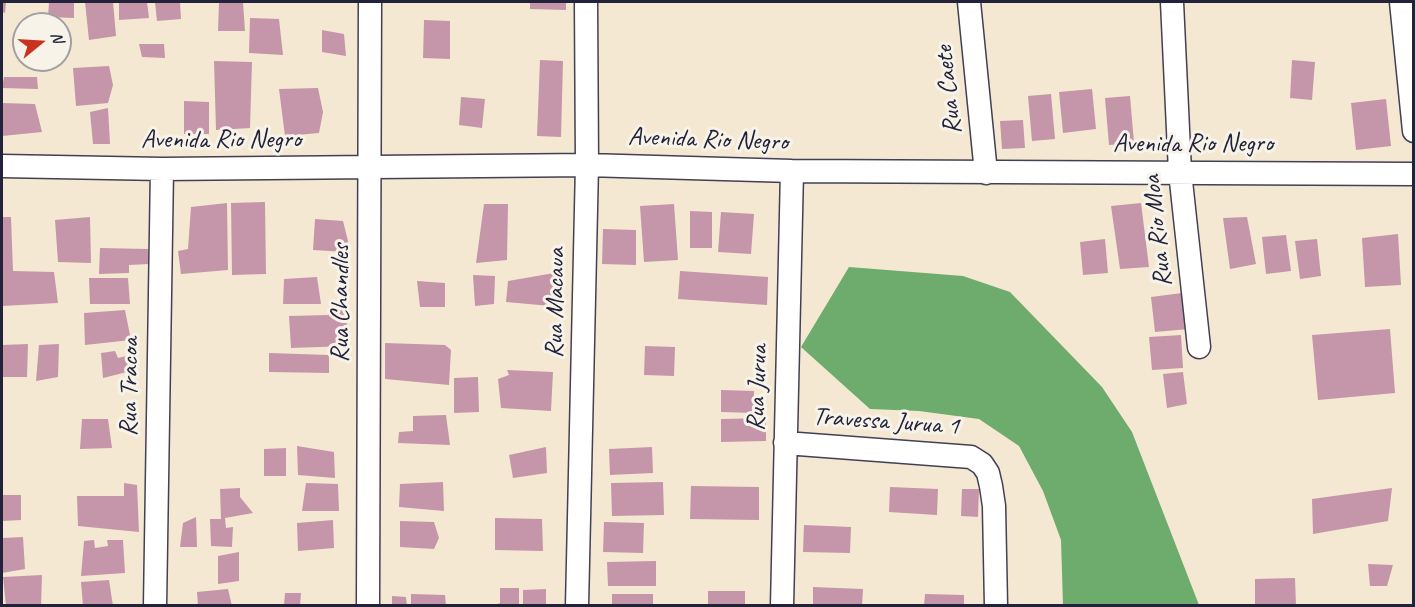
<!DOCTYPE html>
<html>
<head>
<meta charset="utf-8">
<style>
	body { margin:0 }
	#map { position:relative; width:1415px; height:607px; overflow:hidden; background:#f4e8d3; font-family:Caveat,sans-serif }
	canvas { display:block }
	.frame { position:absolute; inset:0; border:3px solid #22223b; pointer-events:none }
	.north { position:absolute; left:12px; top:12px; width:60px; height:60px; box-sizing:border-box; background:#f7f3e8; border:2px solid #a29fa3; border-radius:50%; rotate:72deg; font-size:16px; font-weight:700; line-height:24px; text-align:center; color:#22223b }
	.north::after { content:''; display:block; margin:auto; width:21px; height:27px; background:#c8321e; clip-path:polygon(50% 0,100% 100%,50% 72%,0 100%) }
</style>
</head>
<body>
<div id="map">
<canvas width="1415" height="607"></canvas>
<div class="frame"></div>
<div class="north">N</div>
</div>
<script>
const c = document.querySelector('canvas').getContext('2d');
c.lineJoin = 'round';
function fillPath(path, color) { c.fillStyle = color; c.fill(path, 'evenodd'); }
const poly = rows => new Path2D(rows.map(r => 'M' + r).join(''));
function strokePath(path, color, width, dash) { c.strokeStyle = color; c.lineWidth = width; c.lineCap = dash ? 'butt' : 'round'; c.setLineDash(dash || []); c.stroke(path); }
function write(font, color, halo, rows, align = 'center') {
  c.font = font + ' Caveat,sans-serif'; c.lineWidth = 6; c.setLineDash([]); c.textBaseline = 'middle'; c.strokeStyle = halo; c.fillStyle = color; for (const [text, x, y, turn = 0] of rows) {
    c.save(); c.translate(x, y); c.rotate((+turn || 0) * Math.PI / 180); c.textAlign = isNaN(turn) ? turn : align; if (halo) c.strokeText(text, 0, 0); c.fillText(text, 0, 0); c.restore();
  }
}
fillPath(poly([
	[849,267,963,276,1010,292,1102,387,1132,432,1199,605,1063,605,1061,540,1043,491,1019,446,979,419,919,411,870,409,801,347]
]), '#6eac6d');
fillPath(poly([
	[2,2,6,2,5,13,2,12],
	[49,2,74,2,74,18,48,17],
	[85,2,113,2,116,36,89,40],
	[119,2,147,2,149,18,119,20],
	[155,2,180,2,181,19,157,21],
	[219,2,243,2,245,31,218,31],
	[530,2,566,2,566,10,530,9],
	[250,18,279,19,283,55,249,53],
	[424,20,450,21,450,59,423,58],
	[322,30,344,34,346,56,322,52],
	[139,44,164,44,165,58,142,57],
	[540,60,563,61,561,137,537,136],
	[1292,60,1315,62,1312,100,1290,98],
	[214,61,252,62,250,128,216,130],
	[109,66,113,85,108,103,76,106,73,68],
	[4,77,37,77,38,89,2,88],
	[318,88,323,112,319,133,285,136,279,89],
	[1092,89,1096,129,1063,133,1059,92],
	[1051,94,1055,139,1032,141,1028,96],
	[1130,96,1134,143,1109,145,1105,98],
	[461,97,485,99,482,128,459,125],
	[1386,99,1391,146,1356,150,1351,103],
	[184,101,209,102,209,134,184,134],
	[2,103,35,104,42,132,2,136],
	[108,108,110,144,93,144,90,112],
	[1023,120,1025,148,1002,149,1000,121],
	[265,202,266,274,232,275,231,203],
	[227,203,228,270,181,274,178,251,188,249,191,207],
	[1141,203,1149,267,1120,269,1111,206],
	[484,204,508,204,507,260,476,263],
	[674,204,678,260,644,262,640,206],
	[690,211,712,212,712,248,690,248],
	[721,212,754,214,751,254,718,252],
	[2,217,11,217,13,271,54,272,58,303,2,306],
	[90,217,91,263,58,262,55,220],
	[1247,217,1256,264,1230,269,1223,218],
	[315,219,343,221,348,241,346,252,313,250],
	[603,229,636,230,636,265,602,264],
	[1398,234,1401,285,1365,287,1362,238],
	[1286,235,1291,271,1266,274,1262,237],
	[1105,239,1108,273,1083,275,1080,242],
	[1317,239,1321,276,1300,279,1295,241],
	[100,248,148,249,149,264,129,265,129,273,99,274],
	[680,271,768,277,767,305,678,299],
	[560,272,561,295,552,296,551,306,506,302,508,281],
	[473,275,495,276,494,304,475,306],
	[317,277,321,304,283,304,284,279],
	[89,278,128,278,130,304,90,304],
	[417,281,445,283,445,307,420,307],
	[1182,293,1189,329,1155,332,1151,297],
	[346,306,348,346,291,348,289,316,328,315,328,307],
	[125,310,131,340,85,345,84,313],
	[1390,329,1395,393,1318,400,1312,335],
	[1181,335,1183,368,1152,370,1149,337],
	[385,343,445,345,451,350,449,385,385,379],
	[28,344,27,377,2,377,2,345],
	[59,344,58,377,36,381,39,345],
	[645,346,675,347,674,376,644,375],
	[115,351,118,358,126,356,131,371,103,378,101,353],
	[269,353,329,355,329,373,269,372],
	[507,370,553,372,551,411,501,408,498,379,509,375],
	[1183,372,1187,404,1167,408,1163,374],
	[478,377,479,412,454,413,454,378],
	[721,390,754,391,754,413,721,412],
	[446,415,450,445,398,443,399,432,413,431,413,416],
	[766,418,766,441,721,442,721,419],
	[82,419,108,419,112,448,80,449],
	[297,446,334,452,335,478,298,475],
	[546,447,547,473,513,478,509,455],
	[652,447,653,473,610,475,609,449],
	[286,448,286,476,264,476,264,449],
	[443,482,444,511,399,507,400,484],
	[663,482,664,515,612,516,611,483],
	[124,483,137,485,139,532,78,526,77,496,124,496],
	[306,483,338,484,339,511,302,511],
	[691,486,759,487,759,520,690,519],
	[890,487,938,489,937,515,889,512],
	[240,488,240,497,253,513,225,518,226,528,233,527,232,547,211,546,210,519,221,519,220,489],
	[1392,488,1388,521,1313,534,1312,499],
	[962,489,979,489,978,517,961,516],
	[2,495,21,495,21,520,2,521],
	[196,517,197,547,180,547,183,523],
	[495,518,542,519,543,551,495,550],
	[333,520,334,548,298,551,297,523],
	[400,521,434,522,439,538,434,549,400,547],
	[604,522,644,523,643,553,603,552],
	[804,525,851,527,850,553,803,552],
	[23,537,25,569,2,573,2,538],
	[94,540,95,548,108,546,107,540,123,540,125,573,81,576,84,541],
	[239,552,239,581,218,584,218,556],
	[656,561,656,586,608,586,607,562],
	[1368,564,1393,565,1387,586,1370,586],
	[42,575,41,606,6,606,3,577],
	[1295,578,1296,606,1255,606,1255,579],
	[109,580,113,606,83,606,81,582],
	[813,587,863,589,862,606,813,606],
	[500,588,519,588,519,606,493,606,500,603],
	[228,589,232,606,198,606,197,592],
	[546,589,546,606,523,606,523,590],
	[708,591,745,591,745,606,708,606],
	[285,593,301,593,300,606,284,606],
	[411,594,445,595,446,606,411,606],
	[612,594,653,594,653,606,612,606],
	[925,594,964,595,964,606,924,606],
	[392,596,406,597,407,606,392,606]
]), '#c596a9');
const minor = poly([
	[969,2,986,173],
	[1172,2,1180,172,1199,347],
	[1401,2,1414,131],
	[2,166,162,169,587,165,792,171,1414,174],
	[785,443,971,457,982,464,988,473,991,486,994,506,996,606],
	[155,606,162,169],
	[368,606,370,2],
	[577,606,587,165,586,2],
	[782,606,792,171]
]);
strokePath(minor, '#424052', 25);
strokePath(minor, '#fff', 22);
write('26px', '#22223b', '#f7f3e8', [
	["Rua Caete",949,90,-96],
	["Avenida Rio Negro",221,140],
	["Avenida Rio Negro",708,140,2],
	["Avenida Rio Negro",1193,144],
	["Rua Rio Moa",1158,231,-96],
	["Rua Chandles",341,303,-90],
	["Rua Macaua",556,303,-89],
	["Rua Tracoa",130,387,-89],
	["Rua Jurua",758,388,-88],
	["Travessa Jurua 1",886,422,4]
]);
</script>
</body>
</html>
